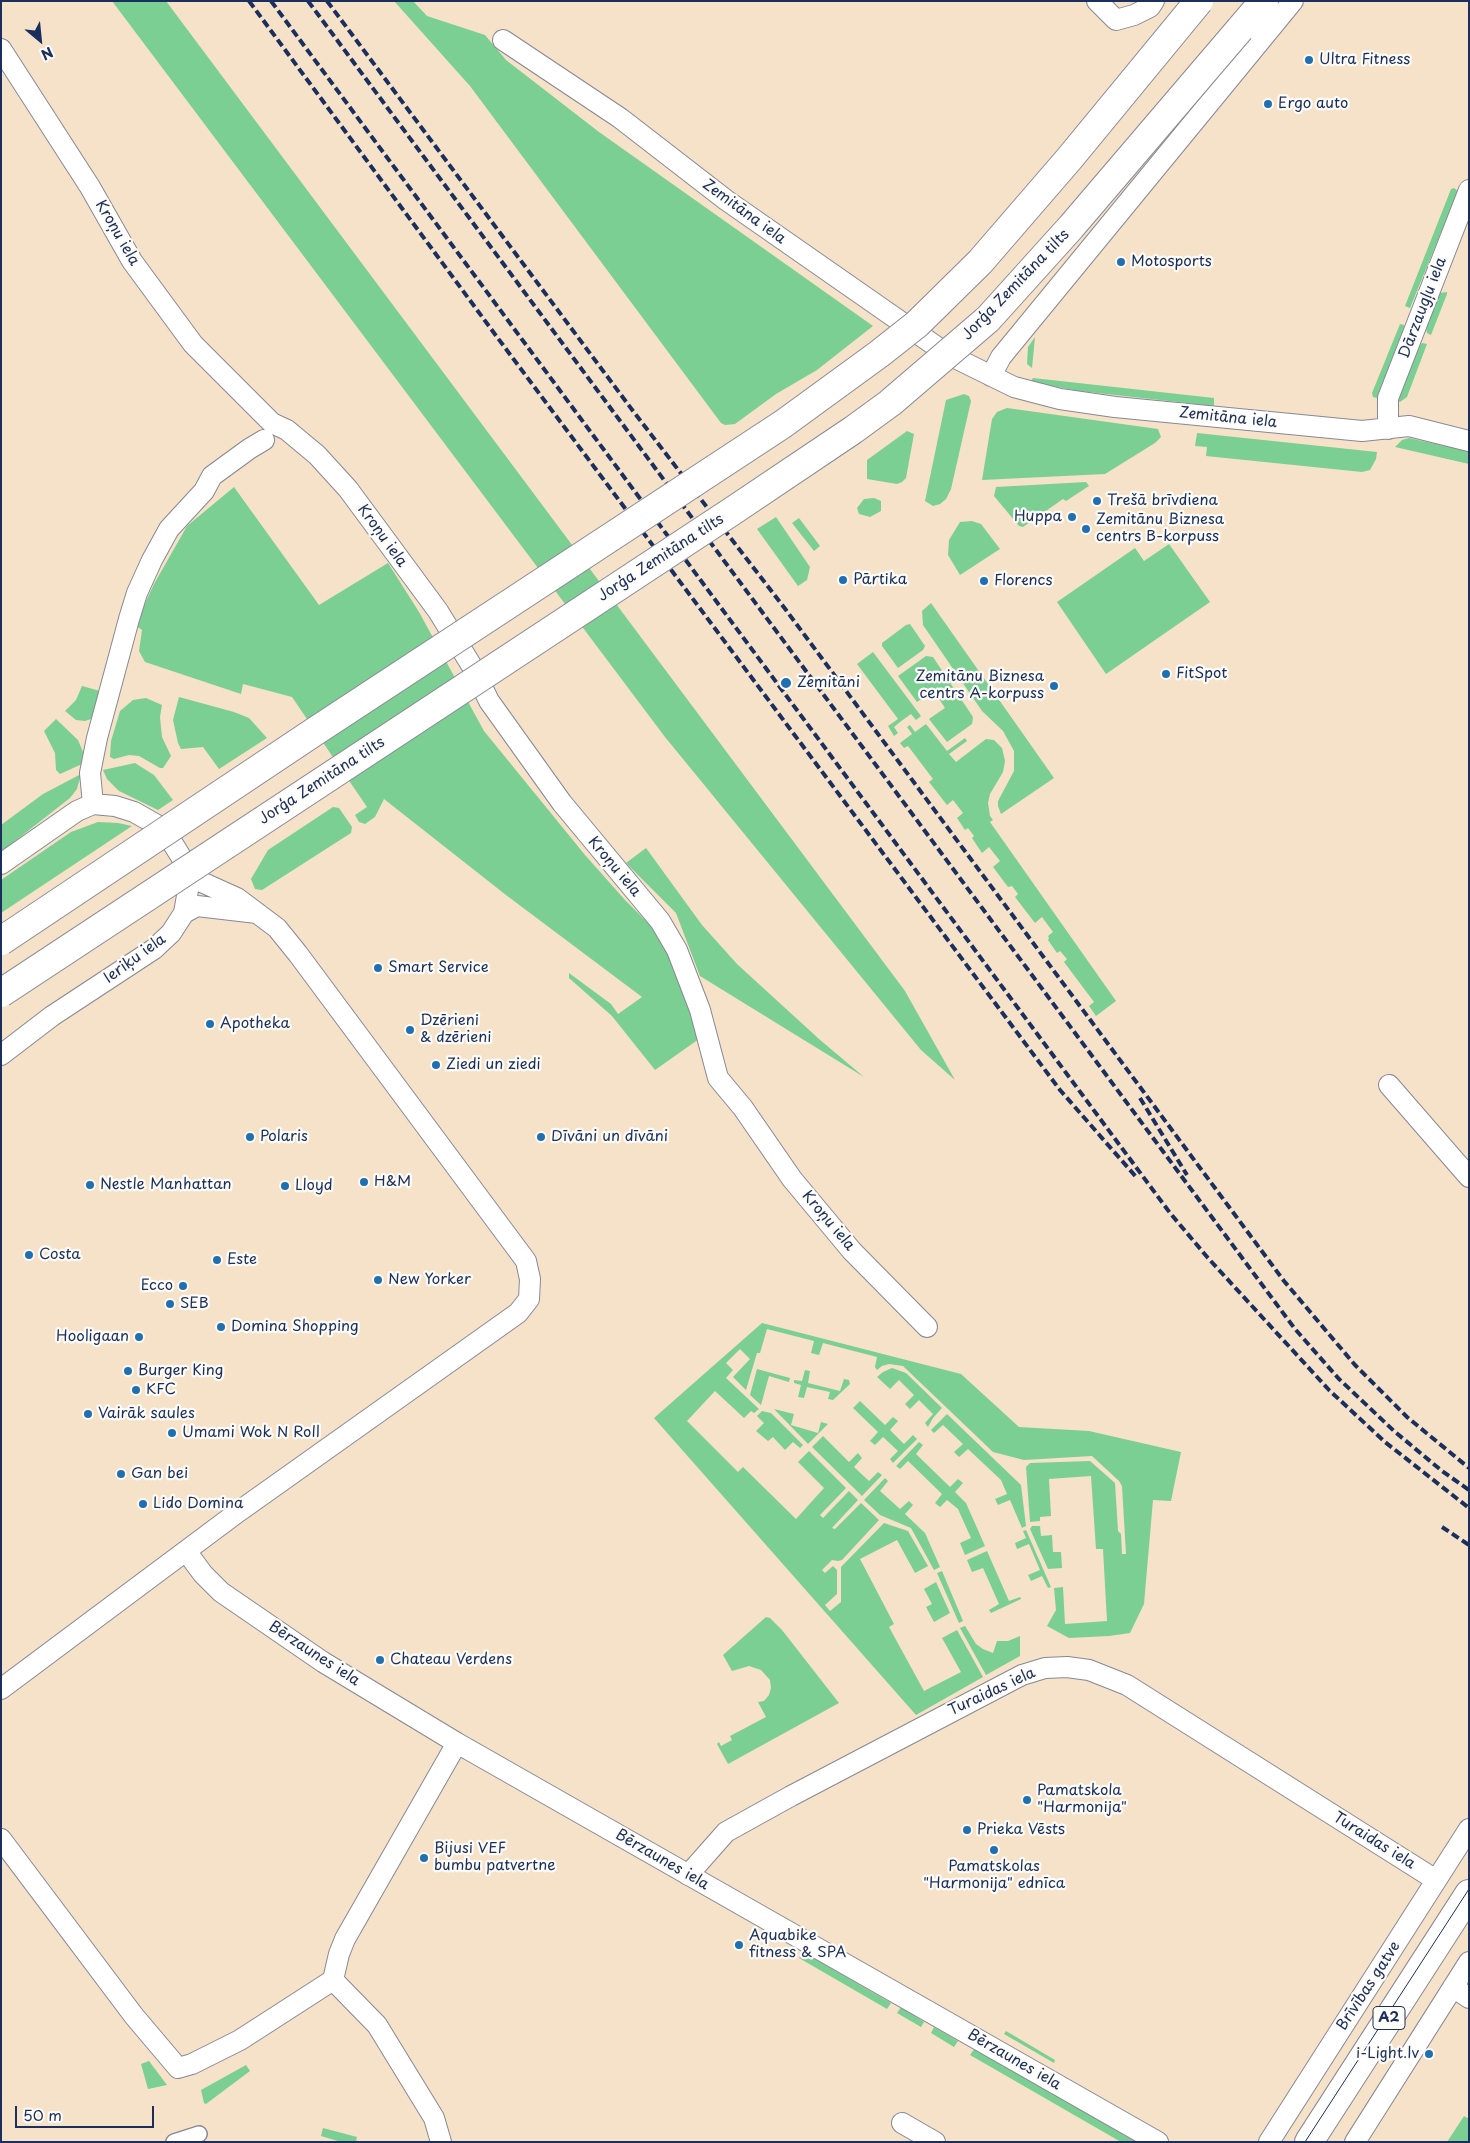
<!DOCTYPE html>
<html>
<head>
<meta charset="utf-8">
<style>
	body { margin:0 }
	#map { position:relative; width:1470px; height:2143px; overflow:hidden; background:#f5e2c9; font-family:"Playpen Sans",sans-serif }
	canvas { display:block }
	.frame { position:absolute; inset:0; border:2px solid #1b2f5e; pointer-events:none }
	.north { position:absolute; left:15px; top:15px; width:50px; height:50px; -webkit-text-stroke:4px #fdfcf7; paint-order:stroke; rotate:152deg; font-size:14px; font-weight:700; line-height:20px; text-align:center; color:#1b2f5e }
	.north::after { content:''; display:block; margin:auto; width:18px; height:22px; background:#1b2f5e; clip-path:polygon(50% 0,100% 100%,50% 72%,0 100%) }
	.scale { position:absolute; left:15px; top:2106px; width:139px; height:22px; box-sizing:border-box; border:2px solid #1b2f5e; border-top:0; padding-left:6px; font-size:15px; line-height:18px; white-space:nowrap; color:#1b2f5e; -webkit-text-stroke:4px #fdfcf7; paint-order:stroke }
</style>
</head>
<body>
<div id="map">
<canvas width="1470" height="2143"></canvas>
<div class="frame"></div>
<div class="north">N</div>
<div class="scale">50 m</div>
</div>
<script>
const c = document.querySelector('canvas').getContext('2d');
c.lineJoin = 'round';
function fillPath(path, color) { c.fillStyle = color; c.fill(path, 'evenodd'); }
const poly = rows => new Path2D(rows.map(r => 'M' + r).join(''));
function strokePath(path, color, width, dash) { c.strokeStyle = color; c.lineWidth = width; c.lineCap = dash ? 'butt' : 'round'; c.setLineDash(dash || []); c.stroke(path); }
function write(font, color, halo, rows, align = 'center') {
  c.font = font + ' "Playpen Sans",sans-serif'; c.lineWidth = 4.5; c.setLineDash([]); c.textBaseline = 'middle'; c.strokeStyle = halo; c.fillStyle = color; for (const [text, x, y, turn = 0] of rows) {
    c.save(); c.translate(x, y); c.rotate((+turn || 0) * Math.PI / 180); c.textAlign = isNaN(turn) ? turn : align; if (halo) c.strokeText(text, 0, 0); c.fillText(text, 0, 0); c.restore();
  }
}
fillPath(poly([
	[112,1,166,1,905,991,955,1080,921,1050,665,737],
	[394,1,413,1,427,16,485,35,506,60,599,132,873,326,817,370,776,394,735,424,725,425,721,423,470,86],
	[1454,188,1458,191,1410,308,1405,306,1451,189],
	[1447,292,1447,294,1431,335,1427,333,1426,328,1440,293],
	[1400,324,1404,325,1404,327,1377,398,1373,397,1372,393],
	[1035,337,1032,368,1027,364,1028,347],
	[1422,343,1427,344,1407,397,1400,402,1398,401,1418,347],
	[1033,378,1214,398,1214,406,1079,391,1036,383,1031,381],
	[964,394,969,396,971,401,951,489,946,499,940,504,933,506,925,501,946,400],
	[1007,408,1158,429,1161,437,1155,443,1105,474,982,480,992,419,997,412],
	[907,431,914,434,906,478,902,482,897,484,867,479,867,460],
	[1197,433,1377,452,1376,459,1370,470,1362,472,1206,456,1207,447,1195,446],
	[1409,438,1467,451,1469,452,1469,464,1395,447,1402,440],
	[1086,482,1089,486,1066,501,1063,499,1023,527,1019,526,994,496,996,487],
	[234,487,319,605,388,563,419,612,484,731,585,855,625,900,655,930,666,944,699,1039,655,1070,612,1016,569,978,569,973,611,1004,618,1014,642,997,506,895,384,799,375,817,365,824,359,822,355,815,367,807,292,697,243,684,241,694,145,662,139,651,142,630,135,625,154,584,187,526],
	[874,498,881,501,881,511,870,517,859,514,857,508,864,499],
	[776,517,810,567,807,580,798,586,757,529],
	[799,518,820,546,814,551,792,523],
	[972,521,981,524,1000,549,960,575,948,555,949,540,960,522],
	[1169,544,1210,602,1106,674,1057,602,1135,548,1144,561],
	[931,603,1054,778,1001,814,998,806,998,801,1014,771,1014,751,1003,731,982,711,923,625,922,611],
	[910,624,925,646,923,650,898,668,882,646,882,643,906,625],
	[873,652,921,716,916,720,911,714,900,722,894,727,898,733,894,736,888,726,898,719,857,664],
	[926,656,933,657,973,717,972,724,947,742,929,719,945,708,934,691,917,702,898,676],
	[82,686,100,691,91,719,85,721,76,720,65,711,76,700],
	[179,697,234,712,249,718,267,738,219,769,203,747,181,749,178,743,173,720],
	[146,698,162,705,160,717,162,737,171,756,163,768,160,768,139,756,129,755,114,759,110,757,111,741,120,711,133,700],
	[56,719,78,740,83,752,82,764,60,774,56,770,55,753,44,731],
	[926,724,947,751,965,738,967,741,949,754,956,762,986,739,994,740,1002,748,1005,761,1003,772,990,794,988,803,990,816,993,820,990,822,1116,1001,1096,1016,1089,1006,1094,1002,1064,962,1067,959,1060,951,1057,953,1048,940,1049,938,1048,936,1053,932,1042,917,1035,923,1015,897,1018,894,1012,886,1008,887,993,867,1000,861,989,847,982,853,972,838,974,836,968,828,965,830,957,818,963,813,953,800,947,805,929,782,933,779,908,746,904,748,900,743,912,734,907,727,910,725,915,732],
	[135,763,154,775,173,800,158,810,119,791,107,779,103,770],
	[81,774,77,789,70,798,1,852,1,825,43,794],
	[333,807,339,808,352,827,351,833,262,890,255,889,251,879,268,850],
	[98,822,118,823,132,826,1,913,1,880,71,832],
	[646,848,702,925,737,964,819,1039,864,1077,700,976,676,913,626,863],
	[762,1323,961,1374,1019,1427,1089,1431,1181,1452,1171,1501,1153,1500,1144,1604,1130,1633,1109,1636,1069,1638,1047,1626,1056,1610,1054,1588,1063,1587,1065,1624,1107,1621,1103,1549,1096,1549,1091,1476,1049,1479,1051,1516,1040,1517,1040,1521,1030,1522,1026,1467,1030,1463,1090,1461,1115,1483,1118,1531,1121,1534,1122,1554,1126,1554,1122,1486,1119,1481,1092,1456,1024,1460,993,1452,903,1366,889,1364,882,1366,877,1370,875,1367,877,1357,823,1343,819,1355,811,1353,814,1341,767,1329,760,1353,757,1353,746,1390,733,1377,750,1359,740,1349,726,1363,733,1370,726,1378,759,1409,754,1413,751,1411,744,1418,715,1391,687,1421,738,1472,743,1467,796,1519,824,1488,798,1462,809,1451,846,1488,820,1515,823,1518,849,1491,858,1500,832,1528,835,1529,861,1503,879,1520,842,1560,838,1561,832,1560,822,1570,825,1573,833,1566,837,1570,837,1594,825,1605,830,1611,841,1602,841,1567,884,1523,908,1531,928,1566,915,1573,897,1540,860,1559,894,1624,889,1627,924,1691,961,1672,942,1638,957,1630,983,1677,916,1715,654,1418],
	[892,1368,906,1373,942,1408,933,1418,928,1427,925,1423,933,1414,919,1400,910,1409,905,1404,914,1395,899,1380,890,1389,877,1377,883,1372],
	[757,1369,790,1378,789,1382,769,1376,761,1405,750,1395],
	[805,1370,810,1371,808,1383,840,1391,844,1379,849,1380,850,1384,833,1400,828,1399,830,1392,807,1387,804,1398,798,1397,801,1385,794,1383,794,1380,802,1381],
	[860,1401,885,1425,893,1417,898,1421,890,1430,904,1444,913,1435,917,1439,893,1463,890,1459,898,1451,883,1437,875,1445,870,1441,878,1432,853,1408],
	[774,1409,794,1414,791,1425,818,1433,821,1422,828,1424,808,1444],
	[762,1411,771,1413,803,1445,800,1448,793,1442,785,1450,773,1437,768,1441,756,1431,764,1423,757,1416],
	[947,1414,1021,1485,1026,1526,1022,1528,1010,1500,998,1505,995,1499,1007,1494,1001,1480,968,1449,959,1457,954,1452,963,1444,943,1425,934,1433,931,1430],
	[823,1436,849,1462,858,1453,862,1458,854,1467,869,1481,878,1472,882,1475,862,1496,812,1447],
	[919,1442,923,1445,916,1454,950,1487,958,1479,963,1483,955,1492,966,1503,985,1546,965,1555,960,1543,971,1538,958,1509,947,1500,940,1507,935,1503,942,1494,908,1461,900,1469,896,1466],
	[885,1478,888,1481,880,1491,900,1509,909,1501,913,1505,905,1514,925,1533,940,1567,934,1570,911,1528,880,1515,864,1500],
	[1032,1526,1040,1526,1041,1536,1052,1535,1053,1552,1061,1552,1062,1568,1048,1569,1030,1529],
	[1026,1530,1051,1587,1048,1588,1042,1576,1031,1581,1028,1575,1040,1570,1029,1544,1017,1549,1015,1543,1026,1538,1023,1531],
	[987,1551,1009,1601,1020,1597,1021,1599,991,1613,989,1610,999,1604,983,1568,972,1572,967,1560],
	[942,1571,963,1621,959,1623,937,1573],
	[936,1582,950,1613,934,1622,926,1607,932,1604,924,1589],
	[766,1617,770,1618,782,1630,839,1703,728,1764,717,1744,719,1742,721,1746,732,1740,730,1736,766,1717,758,1702,764,1701,769,1695,771,1688,770,1680,761,1670,749,1666,732,1671,723,1655],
	[965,1626,976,1644,983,1649,993,1653,997,1641,1008,1641,1020,1636,1020,1656,986,1675,960,1628],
	[803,1952,891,2003,887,2009,799,1958],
	[901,2007,924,2022,921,2027,897,2013],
	[934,2027,958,2041,954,2047,931,2033],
	[1006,2031,1055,2060,1054,2063,1004,2034],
	[975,2048,1136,2142,1121,2142,970,2055],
	[149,2061,167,2085,148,2089,141,2064],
	[246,2065,250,2071,206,2104,204,2103,201,2090],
	[1464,2116,1469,2119,1469,2142,1447,2142],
	[323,2128,357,2137,356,2142,341,2142,321,2136]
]), '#7bcf92');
const pedestrian = poly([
	[174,2142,199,2134]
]);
const minor = poly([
	[1097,1,1116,20,1134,15,1150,7,1154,1],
	[503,40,620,118,726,200,947,354,1014,387,1060,399,1115,407,1362,431,1409,426,1469,441],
	[1,49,90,187,132,261,193,344,272,423,287,430,317,455,348,489,438,611,473,668,489,701,562,803,660,921,677,950,700,1010,718,1078,743,1108,792,1179,852,1251,927,1327],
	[991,376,1001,357,1293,1],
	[1388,429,1388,398,1469,190],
	[93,804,90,773,97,738,129,619,137,593,152,560,169,529,204,491,212,476,249,449,264,440],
	[1,864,77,811,93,804,115,806,134,812,157,825,170,839,183,860,188,890,184,913,171,933,154,949,52,1016,1,1055],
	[184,913,197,906,257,913],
	[1389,1085,1469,1177],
	[186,1551,203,1574,221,1592,323,1662,457,1743,1158,2142],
	[1,1689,238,1512,518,1313,529,1299,530,1279,526,1261,298,954,277,928,237,898,186,875],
	[1,1839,134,2016,178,2068,192,2064,240,2040,333,1980,339,1954,345,1939,457,1743],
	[688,1875,726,1832,791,1796,1022,1675,1045,1668,1067,1667,1089,1670,1127,1685,1436,1880],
	[333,1980,377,2025,434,2118,441,2142],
	[1453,1987,1469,1998],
	[902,2123,935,2142],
	[1269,2142,1469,1829],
	[1355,2142,1469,1962]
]);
const primary = poly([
	[1240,29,1264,1]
]);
const trunk = poly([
	[1309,2142,1469,1894]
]);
strokePath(pedestrian, '#888894', 18);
strokePath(minor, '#888894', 22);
strokePath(primary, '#888894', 30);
strokePath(trunk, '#888894', 30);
strokePath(pedestrian, '#fff', 15);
strokePath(minor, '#fff', 20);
strokePath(primary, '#fff', 28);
strokePath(trunk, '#fff', 28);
strokePath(poly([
	[1305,2142,1469,1889]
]), '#1b2f5e', 1);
strokePath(poly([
	[249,1,497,337,1060,1090,1137,1178],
	[271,1,1170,1213,1208,1258,1329,1390,1385,1442,1469,1508],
	[308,1,1295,1329,1339,1379,1394,1431,1442,1471,1469,1490],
	[327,1,633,411,786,610,1284,1281,1355,1365,1407,1417,1469,1468],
	[1140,1098,1187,1175],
	[1442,1527,1469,1545]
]), '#1b2f5e', 4, [8, 4]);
const primaryBridge = poly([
	[1,941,314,732,783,424,879,354,917,324,980,262,1069,159,1199,1],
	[1,993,734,510,853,430,890,403,988,319,1071,227,1240,29]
]);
strokePath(primaryBridge, '#888894', 30, []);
strokePath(primaryBridge, '#fff', 28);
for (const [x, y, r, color] of [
	[1309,60,5,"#1f6fb2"],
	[1268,104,5,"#1f6fb2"],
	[1121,262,5,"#1f6fb2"],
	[1097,501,5,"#1f6fb2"],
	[1072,517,5,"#1f6fb2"],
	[1086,529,5,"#1f6fb2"],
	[843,580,5,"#1f6fb2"],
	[984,581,5,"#1f6fb2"],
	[1166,674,5,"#1f6fb2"],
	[786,683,6,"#1f6fb2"],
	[1054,686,5,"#1f6fb2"],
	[378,968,5,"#1f6fb2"],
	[210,1024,5,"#1f6fb2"],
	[410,1030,5,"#1f6fb2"],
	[436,1065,5,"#1f6fb2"],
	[250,1137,5,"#1f6fb2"],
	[541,1137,5,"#1f6fb2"],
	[364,1182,5,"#1f6fb2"],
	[90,1185,5,"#1f6fb2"],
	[285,1186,5,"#1f6fb2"],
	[29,1255,5,"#1f6fb2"],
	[217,1260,5,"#1f6fb2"],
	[378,1280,5,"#1f6fb2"],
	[183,1286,5,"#1f6fb2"],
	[170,1304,5,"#1f6fb2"],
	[221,1327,5,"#1f6fb2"],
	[139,1337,5,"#1f6fb2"],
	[128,1371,5,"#1f6fb2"],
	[136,1390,5,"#1f6fb2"],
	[88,1414,5,"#1f6fb2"],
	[172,1433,5,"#1f6fb2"],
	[121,1474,5,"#1f6fb2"],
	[143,1504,5,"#1f6fb2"],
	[380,1660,5,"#1f6fb2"],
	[1027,1800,5,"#1f6fb2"],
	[967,1830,5,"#1f6fb2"],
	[994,1850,5,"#1f6fb2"],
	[424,1858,5,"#1f6fb2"],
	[739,1945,5,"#1f6fb2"],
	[1429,2054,5,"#1f6fb2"]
]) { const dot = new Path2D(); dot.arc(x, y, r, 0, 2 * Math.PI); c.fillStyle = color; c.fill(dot); strokePath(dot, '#fdfcf7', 2); }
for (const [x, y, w] of [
	[1389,2018,32]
]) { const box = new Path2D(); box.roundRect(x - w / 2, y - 11.5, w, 23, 4); c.fillStyle = '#fdfcf7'; c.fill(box); strokePath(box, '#1b2f5e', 1); }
write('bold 14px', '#1b2f5e', null, [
	["A2",1389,2018]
]);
write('15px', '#1b2f5e', '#fdfcf7', [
	["Ultra Fitness",1319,60],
	["Ergo auto",1278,104],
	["Motosports",1131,262],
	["Trešā brīvdiena",1107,501],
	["Huppa",1062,517,"right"],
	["Zemitānu Biznesa",1096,520],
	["centrs B-korpuss",1096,537],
	["Pārtika",853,580],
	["Florencs",994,581],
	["FitSpot",1176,674],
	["Zemitānu Biznesa",1044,677,"right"],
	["centrs A-korpuss",1044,694,"right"],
	["Zemitāni",797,683],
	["Smart Service",388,968],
	["Dzērieni",420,1021],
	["& dzērieni",420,1038],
	["Apotheka",220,1024],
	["Ziedi un ziedi",446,1065],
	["Polaris",260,1137],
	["Dīvāni un dīvāni",551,1137],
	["H&M",374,1182],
	["Nestle Manhattan",100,1185],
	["Lloyd",295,1186],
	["Costa",39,1255],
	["Este",227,1260],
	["New Yorker",388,1280],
	["Ecco",173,1286,"right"],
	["SEB",180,1304],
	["Domina Shopping",231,1327],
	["Hooligaan",129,1337,"right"],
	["Burger King",138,1371],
	["KFC",146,1390],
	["Vairāk saules",98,1414],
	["Umami Wok N Roll",182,1433],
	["Gan bei",131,1474],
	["Lido Domina",153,1504],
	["Chateau Verdens",390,1660],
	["Pamatskola",1037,1791],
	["\"Harmonija\"",1037,1808],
	["Prieka Vēsts",977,1830],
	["Bijusi VEF",434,1849],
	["bumbu patvertne",434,1866],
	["Pamatskolas",994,1867,"center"],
	["\"Harmonija\" ednīca",994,1884,"center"],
	["Aquabike",749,1936],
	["fitness & SPA",749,1953],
	["i-Light.lv",1419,2054,"right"]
], 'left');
write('15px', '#1b2f5e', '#fdfcf7', [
	["Zemitāna iela",744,212,36],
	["Kroņu iela",117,233,60],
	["Jorģa Zemitāna tilts",1016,285,-46],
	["Dārzaugļu iela",1423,308,-69],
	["Zemitāna iela",1228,418,6],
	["Kroņu iela",382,536,54],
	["Jorģa Zemitāna tilts",661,558,-33],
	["Jorģa Zemitāna tilts",322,781,-33],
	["Kroņu iela",614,867,50],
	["Ieriķu iela",135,959,-36],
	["Kroņu iela",828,1221,50],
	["Bērzaunes iela",314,1654,33],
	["Turaidas iela",992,1692,-25],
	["Turaidas iela",1374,1841,32],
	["Bērzaunes iela",662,1860,30],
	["Brīvības gatve",1369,1986,-57],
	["Bērzaunes iela",1014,2060,30]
]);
</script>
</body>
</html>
